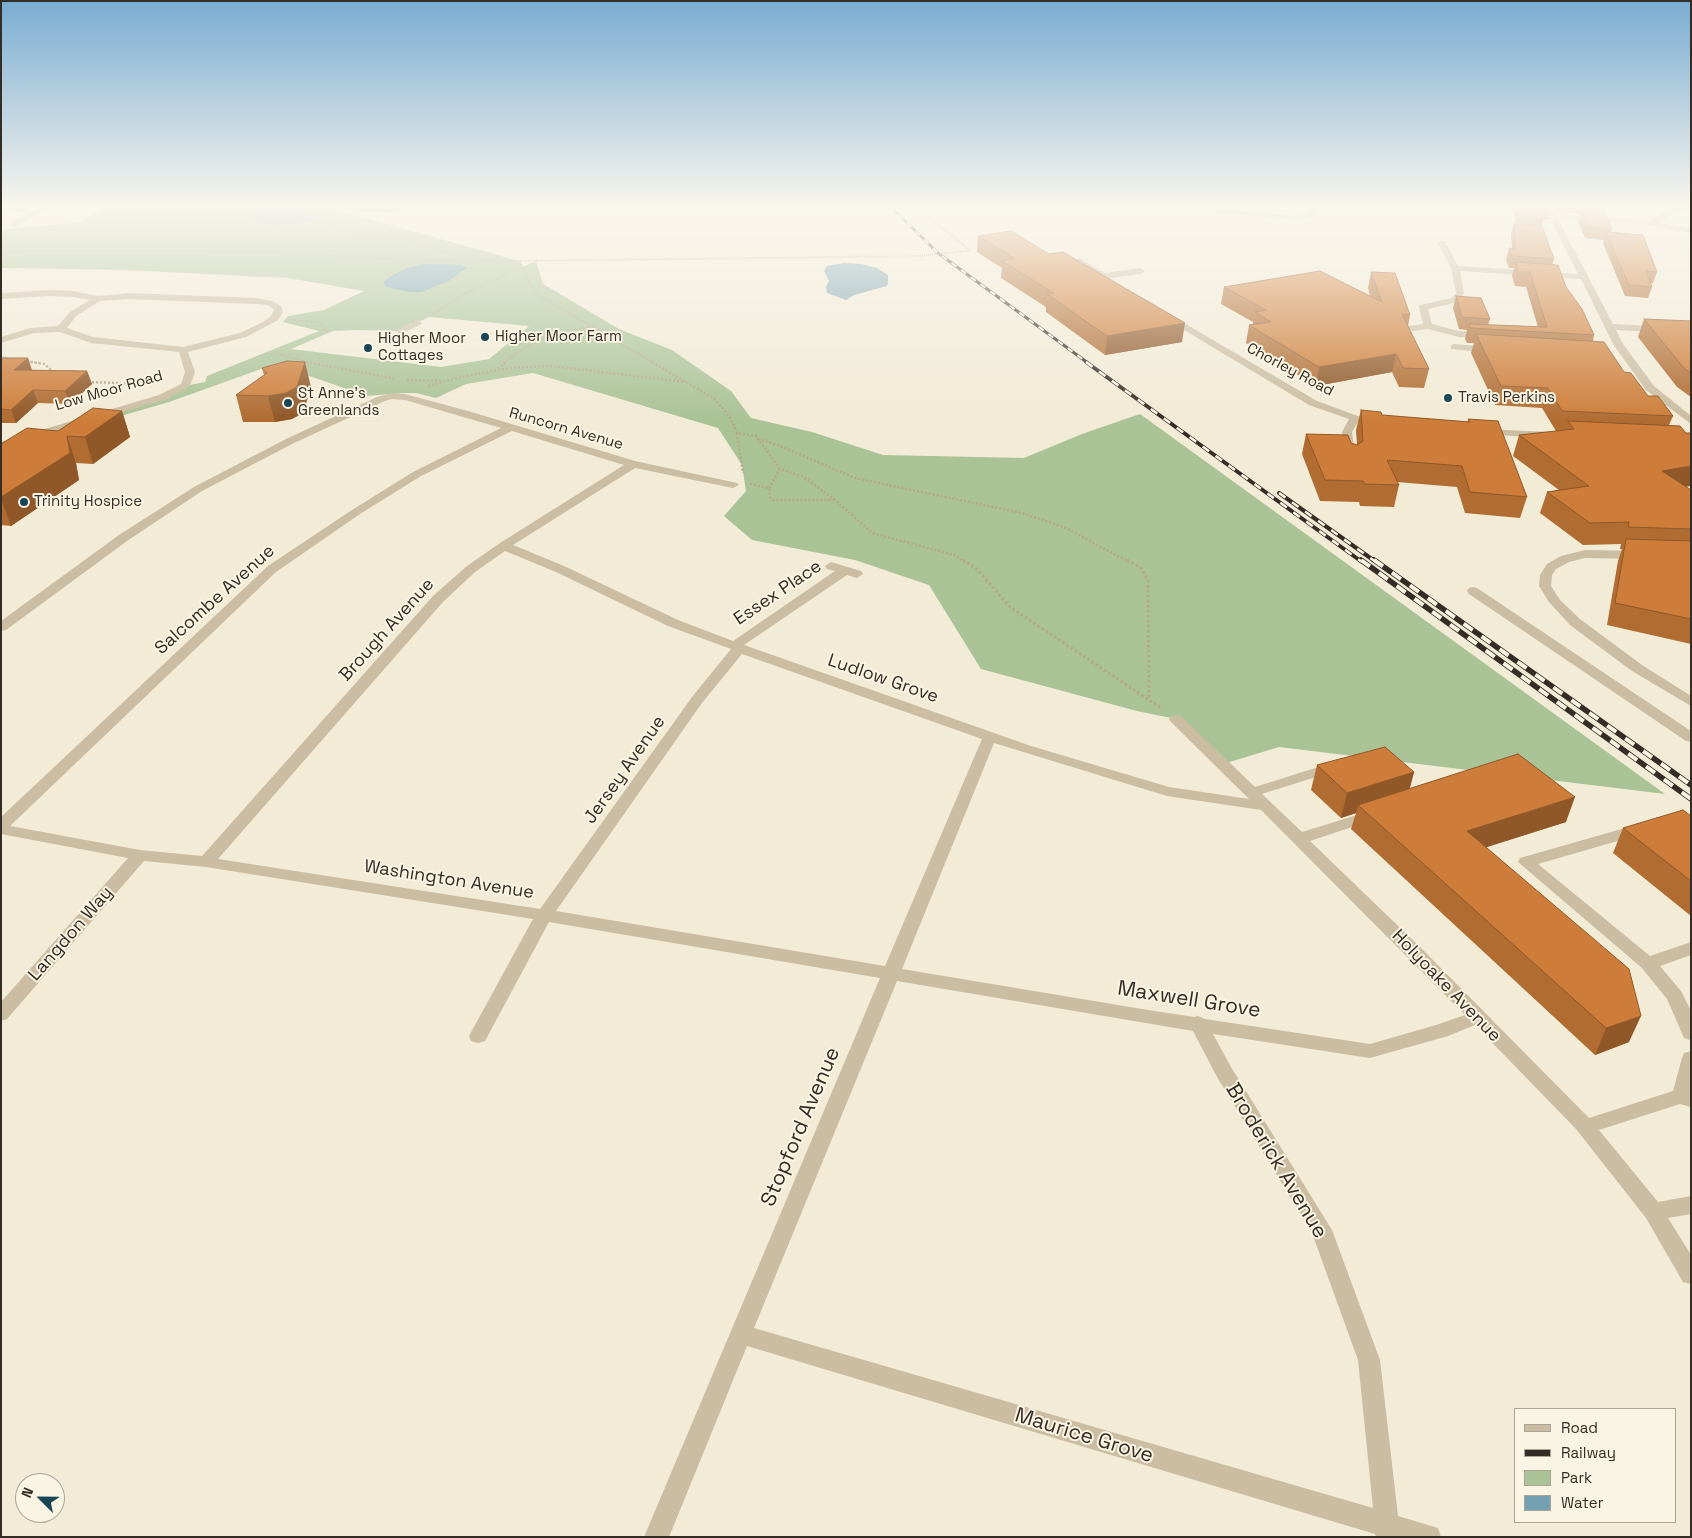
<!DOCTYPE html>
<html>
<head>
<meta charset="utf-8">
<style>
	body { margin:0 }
	#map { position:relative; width:1692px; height:1538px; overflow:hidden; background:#f2ebd6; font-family:"Space Grotesk",sans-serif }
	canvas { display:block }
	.frame { position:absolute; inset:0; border:2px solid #342d25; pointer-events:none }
	.legend { position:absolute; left:1514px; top:1408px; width:162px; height:115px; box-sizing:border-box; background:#faf4e2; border:1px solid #aba496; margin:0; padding:6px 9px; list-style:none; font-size:15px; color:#342d25 }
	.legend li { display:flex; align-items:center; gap:10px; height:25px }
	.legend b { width:25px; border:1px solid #aba496 }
	.north { position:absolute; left:15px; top:1473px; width:50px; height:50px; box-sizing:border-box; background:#faf4e2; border:1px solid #aba496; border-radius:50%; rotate:293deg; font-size:14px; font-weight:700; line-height:20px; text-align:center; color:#342d25 }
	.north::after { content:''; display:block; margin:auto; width:18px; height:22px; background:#184658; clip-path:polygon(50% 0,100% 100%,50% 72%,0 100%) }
</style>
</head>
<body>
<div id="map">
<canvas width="1692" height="1538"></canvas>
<div class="frame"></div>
<ul class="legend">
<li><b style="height:6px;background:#cabda2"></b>Road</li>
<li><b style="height:6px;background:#342d25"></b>Railway</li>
<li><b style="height:14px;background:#a9c296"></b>Park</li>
<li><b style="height:14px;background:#73a1b1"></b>Water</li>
</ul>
<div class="north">N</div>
</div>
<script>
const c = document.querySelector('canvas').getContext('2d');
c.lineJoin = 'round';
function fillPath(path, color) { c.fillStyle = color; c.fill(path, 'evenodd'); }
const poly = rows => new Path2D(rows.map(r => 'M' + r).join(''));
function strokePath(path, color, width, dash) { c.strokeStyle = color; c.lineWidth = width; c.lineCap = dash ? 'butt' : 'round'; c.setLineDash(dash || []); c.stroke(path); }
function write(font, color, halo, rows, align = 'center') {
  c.font = font + ' "Space Grotesk",sans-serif'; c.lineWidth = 4; c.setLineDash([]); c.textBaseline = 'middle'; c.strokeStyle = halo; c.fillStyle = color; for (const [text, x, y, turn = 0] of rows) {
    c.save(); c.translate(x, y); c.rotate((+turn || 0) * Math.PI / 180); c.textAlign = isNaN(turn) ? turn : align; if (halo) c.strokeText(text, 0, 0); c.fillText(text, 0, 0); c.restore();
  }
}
fillPath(poly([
	[107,206,405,206,396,213,341,211,519,261,522,267,536,261,543,284,619,329,672,350,731,391,751,418,812,432,883,455,1024,458,1082,434,1140,414,1665,794,1279,747,1223,764,1176,719,1137,711,981,669,929,585,855,560,752,540,724,516,746,491,742,465,718,428,533,373,466,384,436,398,416,393,401,393,367,396,275,364,169,402,1,451,163,397,185,386,205,382,207,376,319,331,283,322,288,316,324,310,364,291,288,278,125,270,1,268,1,230,82,222],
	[429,317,529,326,489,359,441,367,291,349,333,331,356,330,400,331]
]), '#a9c296');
fillPath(poly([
	[282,207,300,207,322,211,310,221,279,225,259,222,246,217,251,213,270,208],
	[844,263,861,264,877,268,888,275,888,283,887,286,854,295,846,300,827,293,826,286,829,281,824,271,827,266],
	[424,264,461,265,467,268,447,282,421,292,409,292,386,287,383,282,391,276,407,268]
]), '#73a1b1');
strokePath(poly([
	[914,206,970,250,966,251],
	[318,222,347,230,413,241,443,252,476,259],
	[1,252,98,250,253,252,434,261,519,261,535,293,654,363],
	[430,316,464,294,504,275,519,261,918,256],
	[293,320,319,322,328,333],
	[278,354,311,363],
	[1,357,13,359],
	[26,361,39,363],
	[504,363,514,354,537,341,555,334,590,327]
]), '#b6a78c', 2, [1, 1]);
strokePath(poly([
	[31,362,44,364,54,372],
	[306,362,396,379],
	[652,362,715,399,731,419,737,433,756,436,780,469,804,477,835,500,872,533,957,556,965,562],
	[498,369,506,362],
	[407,380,443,381],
	[88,382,147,384],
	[428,386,460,377,510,368,551,366,686,382],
	[737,433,743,473],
	[758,439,778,445,855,478,1022,513,1064,527,1129,562],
	[750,484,769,488,770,497,773,500,834,500],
	[769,488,780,469]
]), '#b6a78c', 2.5, [2, 2]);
strokePath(poly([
	[963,560,978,570,1010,607,1161,708],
	[1127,560,1141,568,1148,581,1149,700]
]), '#b6a78c', 3, [2.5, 2.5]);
fillPath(poly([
	[1,206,37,210,43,206,53,206,14,227,10,225,11,223,29,214,1,209,1,206],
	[1309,206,1317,206,1315,215,1299,220,1220,213,1216,211,1220,209,1298,216,1308,212,1309,206],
	[1544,206,1552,206,1556,214,1651,221,1669,209,1691,206,1691,209,1674,213,1659,223,1691,229,1691,233,1637,223,1558,219,1613,324,1691,328,1691,334,1616,330,1623,344,1654,386,1691,416,1691,424,1646,390,1613,344,1581,279,1460,271,1464,293,1458,302,1428,309,1432,324,1459,331,1487,333,1492,336,1490,338,1459,337,1428,329,1412,331,1407,328,1409,326,1423,324,1419,307,1420,305,1452,298,1456,293,1451,268,1438,243,1439,241,1445,241,1458,266,1578,274,1544,206],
	[1079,258,1105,273,1141,268,1145,271,1141,274,1103,279,1076,263,1075,261,1079,258],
	[49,290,73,291,98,296,128,293,256,298,272,301,281,306,283,312,278,320,246,337,188,352,195,372,190,386,167,399,1,448,1,442,159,395,181,384,185,372,179,352,91,343,60,332,34,333,1,343,1,337,30,328,58,326,70,312,90,300,73,297,49,296,1,299,1,293,49,290],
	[128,299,256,304,267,305,274,309,273,312,271,316,263,322,240,333,183,347,93,337,67,328,76,316,100,301,128,299],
	[1167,313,1317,401,1358,416,1381,421,1382,423,1377,426,1358,422,1352,432,1355,455,1354,457,1346,457,1342,432,1349,419,1309,405,1164,318,1162,316,1167,313],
	[417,320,422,323,420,325,400,334,395,331,417,320],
	[1454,344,1492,347,1497,350,1492,353,1451,349,1451,345,1454,344],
	[392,393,405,394,468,411,635,461,737,483,739,485,733,488,635,468,513,545,564,566,678,620,733,641,835,571,827,569,825,566,831,562,861,571,863,574,857,578,847,575,744,645,1031,746,1169,787,1249,799,1171,722,1169,719,1171,716,1176,715,1181,716,1255,787,1328,764,1338,764,1340,767,1338,770,1262,794,1302,832,1367,812,1379,812,1381,815,1379,818,1310,841,1420,947,1589,1118,1673,1091,1682,1058,1684,1053,1691,1051,1691,1107,1680,1104,1599,1130,1658,1202,1691,1196,1691,1214,1668,1218,1691,1255,1691,1284,1683,1282,1646,1218,1576,1129,1475,1025,1448,1036,1370,1058,1213,1034,1231,1067,1332,1230,1380,1360,1398,1516,1438,1528,1441,1537,1376,1537,1375,1534,747,1346,669,1537,644,1537,880,978,549,922,485,1041,478,1043,471,1041,469,1036,533,919,206,867,144,861,7,1019,1,1021,1,1002,128,858,1,834,1,817,268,566,352,510,413,472,501,428,405,400,392,399,385,401,294,443,202,491,127,541,6,630,1,631,1,621,119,535,194,487,286,439,377,397,392,393],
	[512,431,624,465,500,543,467,566,433,596,202,856,140,850,10,826,276,572,360,514,421,476,512,431],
	[505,551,556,572,668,626,731,649,692,697,540,909,218,859,443,602,475,572,505,551],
	[742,654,982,739,885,966,556,911,702,703,742,654],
	[994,743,1167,796,1261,810,1465,1015,1436,1025,1370,1044,1205,1019,1198,1016,1194,1017,1148,1010,902,969,994,743],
	[897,981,1193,1031,1217,1077,1312,1233,1358,1360,1373,1508,754,1328,897,981],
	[1482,429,1551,432,1556,435,1551,438,1478,434,1477,432,1478,430,1482,429],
	[1585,550,1641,551,1647,555,1641,559,1585,558,1569,562,1556,569,1552,575,1551,586,1560,600,1580,619,1642,665,1691,696,1691,706,1632,671,1570,625,1549,602,1539,586,1540,575,1547,564,1561,556,1585,550],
	[1473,587,1477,588,1691,731,1691,742,1686,741,1469,594,1467,591,1469,588,1473,587],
	[1639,824,1645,825,1647,829,1645,833,1538,864,1650,956,1691,942,1691,955,1660,966,1681,991,1691,1011,1691,1040,1684,1038,1667,999,1642,968,1518,862,1520,858,1639,824]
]), '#cabda2');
const railFar2 = poly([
	[890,206,938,253,1088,363]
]);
const railFar1 = poly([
	[1086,362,1362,562],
	[1279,493,1376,562]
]);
const rail = poly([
	[1361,560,1691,799],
	[1374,560,1691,785]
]);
strokePath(railFar2, '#342d25', 3);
strokePath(railFar1, '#342d25', 4);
strokePath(rail, '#342d25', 5.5);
strokePath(railFar2, '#faf4e2', 2, [6]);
strokePath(railFar1, '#faf4e2', 2.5, [8]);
strokePath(rail, '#faf4e2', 4, [11]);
strokePath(poly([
	[918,256,966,251]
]), '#b6a78c', 2, [1, 1]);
fillPath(poly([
	[1511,206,1550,206,1552,209,1549,219,1544,219,1542,226,1554,259,1552,265,1594,335,1593,341,1648,396,1673,416,1669,425,1686,487,1691,490,1691,644,1607,625,1618,561,1622,549,1620,549,1621,544,1583,545,1540,513,1547,492,1559,490,1513,456,1519,435,1560,431,1556,431,1542,408,1495,405,1471,353,1474,343,1467,343,1465,339,1467,330,1459,329,1453,308,1456,296,1490,319,1488,325,1538,327,1526,287,1515,286,1512,276,1514,268,1509,268,1506,260,1509,248,1512,249,1511,234,1514,223,1517,224],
	[1553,206,1602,206,1600,212,1612,229,1611,233,1657,272,1653,283,1651,283,1652,287,1648,298,1625,296,1603,243,1604,240,1585,238,1578,222,1580,214,1557,212],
	[978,236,1182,342,1105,355,1046,312,1046,307,1001,278,1002,268,977,252],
	[1371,272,1410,315,1408,326,1429,369,1424,388,1399,387,1392,372,1316,386,1246,343,1249,325,1253,325,1253,322,1221,304,1224,287,1370,296,1368,288],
	[1644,319,1691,321,1691,397,1677,387,1638,337],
	[1,358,28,358,32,370,87,371,92,384,70,404,38,403,16,423,1,423],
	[262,368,311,387,303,413,292,419,275,422,243,422,236,395,264,375],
	[1361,410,1382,415,1468,422,1468,419,1527,497,1520,518,1465,513,1457,487,1397,482,1399,485,1394,507,1360,506,1359,502,1320,501,1302,454,1306,434,1357,445,1356,430],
	[122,411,130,437,93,464,76,463,79,480,11,526,1,525,1,444,58,431],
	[1317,765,1414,772,1410,788,1566,822,1486,847,1629,1042,1595,1055,1351,829,1356,813,1341,818,1311,790],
	[1691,816,1691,916,1613,853,1623,828]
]), '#b06c31');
fillPath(poly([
	[1185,323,1182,342,1105,355,1107,336],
	[1396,354,1392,372,1316,386,1319,367],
	[28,358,32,371,14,370],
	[305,362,311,387,303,413,292,419,275,422,268,396],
	[87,371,92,384,70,404,65,391],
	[33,390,38,403,16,423,11,410],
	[122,411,130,437,93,464,85,437],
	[67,436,76,463,79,480,11,526,1,499,1,497],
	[1691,466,1691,486,1655,492,1662,471],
	[1414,772,1407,797,1358,805,1356,813,1341,818,1347,793],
	[1575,797,1566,822,1459,856,1467,831],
	[1641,1016,1629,1042,1595,1055,1606,1028]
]), '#905828');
const building = poly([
	[1518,206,1550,206,1552,209,1539,208,1544,219,1522,217,1518,206],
	[1581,211,1605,212,1612,229,1588,227,1581,211],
	[1514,223,1542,226,1554,259,1512,256,1509,248,1515,249,1514,223],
	[1011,231,1049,254,1063,252,1185,323,1107,336,1047,294,1054,293,1002,261,1015,259,978,236,1011,231],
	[1606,232,1643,235,1657,272,1646,271,1652,287,1629,285,1606,232],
	[1515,262,1558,265,1566,287,1582,309,1594,335,1470,328,1469,324,1547,327,1530,272,1518,272,1515,262],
	[1320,271,1382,302,1371,272,1395,273,1410,315,1402,314,1429,369,1403,368,1396,354,1319,367,1249,325,1271,322,1255,312,1266,310,1224,287,1320,271],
	[1456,296,1481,298,1490,319,1462,317,1456,296],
	[1644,319,1691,321,1691,373,1684,368,1644,319],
	[1476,334,1604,342,1624,372,1631,373,1648,396,1658,396,1673,416,1562,411,1548,388,1501,386,1476,334],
	[1,358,28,358,14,370,87,371,65,391,33,390,11,410,1,409,1,358],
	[287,361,305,362,297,387,286,393,268,396,236,395,267,373,262,368,287,361],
	[93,408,122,411,85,437,67,436,70,453,1,497,1,444,27,428,58,431,93,408],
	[1361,410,1381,412,1382,415,1470,422,1468,419,1498,421,1527,497,1470,492,1462,466,1387,460,1399,485,1365,484,1363,481,1325,480,1306,434,1348,435,1351,443,1357,445,1363,441,1361,410],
	[1568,421,1680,426,1686,433,1691,433,1691,466,1662,471,1691,490,1691,529,1628,527,1629,522,1590,523,1547,492,1589,486,1519,435,1574,429,1568,421],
	[1626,539,1691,541,1691,619,1615,603,1626,539],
	[1385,747,1414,772,1347,793,1317,765,1385,747],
	[1518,754,1575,797,1467,831,1629,969,1641,1016,1606,1028,1358,805,1518,754],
	[1683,810,1691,816,1691,881,1623,828,1683,810]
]);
fillPath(building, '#cd7d39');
strokePath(building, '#905828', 1);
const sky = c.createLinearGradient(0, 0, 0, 421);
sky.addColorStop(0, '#79acd2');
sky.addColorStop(0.49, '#f9f6ed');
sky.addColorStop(1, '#f9f6ed00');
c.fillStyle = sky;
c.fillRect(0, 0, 1692, 421);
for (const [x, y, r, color] of [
	[485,337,5,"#184658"],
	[368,348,5,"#184658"],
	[1448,398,5,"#184658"],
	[288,403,5,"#184658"],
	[24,502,5,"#184658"]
]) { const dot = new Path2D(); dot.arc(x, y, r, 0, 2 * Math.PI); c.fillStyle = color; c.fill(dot); strokePath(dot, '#faf4e2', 2); }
write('15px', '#342d25', '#faf4e2', [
	["Higher Moor Farm",495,337],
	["Higher Moor",378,339],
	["Cottages",378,356],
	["St Anne's",298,394],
	["Greenlands",298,411],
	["Travis Perkins",1458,398],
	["Trinity Hospice",34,502]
], 'left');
write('15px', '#342d25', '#faf4e2', [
	["Chorley Road",1290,370,28],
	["Low Moor Road",109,391,-16],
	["Runcorn Avenue",566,429,16]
]);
write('18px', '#342d25', '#faf4e2', [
	["Essex Place",778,593,-34],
	["Salcombe Avenue",215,600,-42],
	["Brough Avenue",387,630,-48],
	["Ludlow Grove",883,679,19],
	["Jersey Avenue",625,770,-55],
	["Washington Avenue",449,880,9],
	["Langdon Way",71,934,-49],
	["Holyoake Avenue",1446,986,46]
]);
write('21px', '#342d25', '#faf4e2', [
	["Maxwell Grove",1189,1000,9],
	["Stopford Avenue",801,1127,-67],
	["Broderick Avenue",1276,1161,59],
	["Maurice Grove",1084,1436,17]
]);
</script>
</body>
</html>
